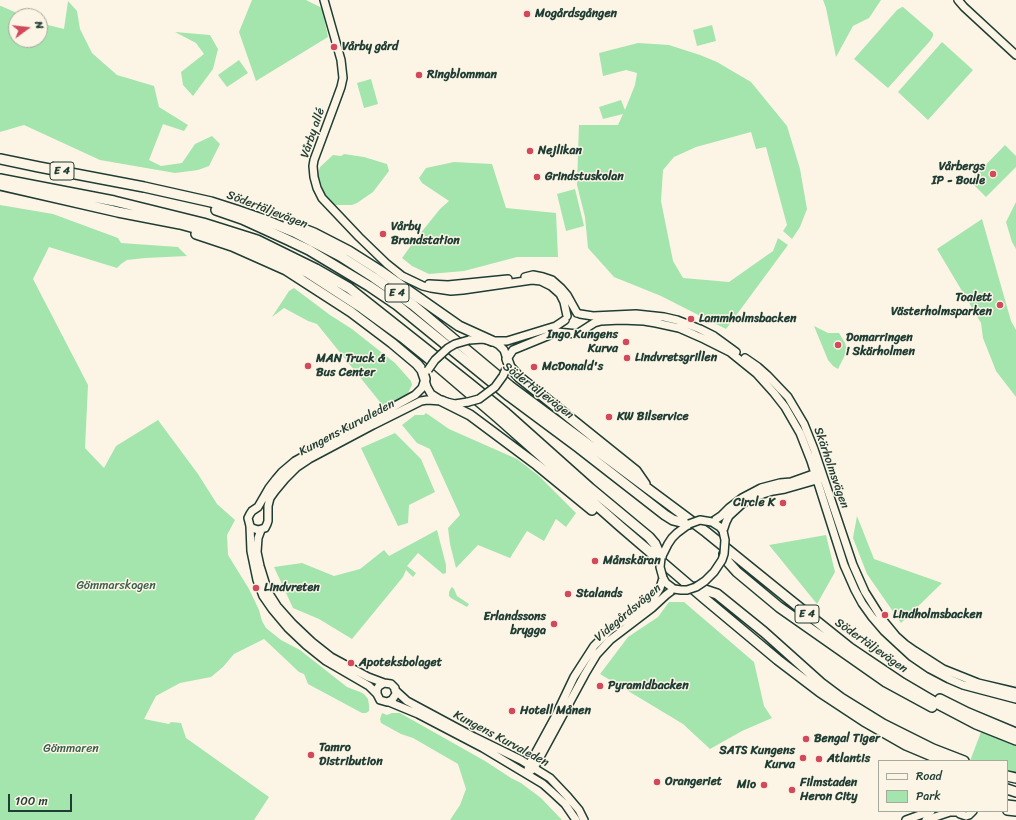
<!DOCTYPE html>
<html>
<head>
<meta charset="utf-8">
<style>
	body { margin:0 }
	#map { position:relative; width:1016px; height:820px; overflow:hidden; background:#fcf5e5; font-family:Sriracha,sans-serif }
	canvas { display:block }
	.legend { position:absolute; left:878px; top:760px; width:130px; height:52px; box-sizing:border-box; background:#fcf5e5; border:1px solid #a4ab9e; margin:0; padding:5px 7px; list-style:none; font-size:12px; color:#1f3d34 }
	.legend li { display:flex; align-items:center; gap:8px; height:20px }
	.legend b { width:20px; border:1px solid #a4ab9e }
	.north { position:absolute; left:8px; top:8px; width:40px; height:40px; box-sizing:border-box; background:#fcf5e5; border:1px solid #a4ab9e; border-radius:50%; rotate:75deg; font-size:11px; font-weight:700; line-height:16px; text-align:center; color:#1f3d34 }
	.north::after { content:''; display:block; margin:auto; width:14px; height:18px; background:#d1495b; clip-path:polygon(50% 0,100% 100%,50% 72%,0 100%) }
	.scale { position:absolute; left:8px; top:794px; width:64px; height:18px; box-sizing:border-box; border:2px solid #1f3d34; border-top:0; padding-left:5px; font-size:12px; line-height:14px; white-space:nowrap; color:#1f3d34; -webkit-text-stroke:3px #fcf5e5; paint-order:stroke }
</style>
</head>
<body>
<div id="map">
<canvas width="1016" height="820"></canvas>
<ul class="legend">
<li><b style="height:5px;background:#fcf5e5"></b>Road</li>
<li><b style="height:11px;background:#a4e4ad"></b>Park</li>
</ul>
<div class="north">N</div>
<div class="scale">100 m</div>
</div>
<script>
const c = document.querySelector('canvas').getContext('2d');
c.lineJoin = 'round';
function fillPath(path, color) { c.fillStyle = color; c.fill(path, 'evenodd'); }
const poly = rows => new Path2D(rows.map(r => 'M' + r).join(''));
function strokePath(path, color, width, dash) { c.strokeStyle = color; c.lineWidth = width; c.lineCap = dash ? 'butt' : 'round'; c.setLineDash(dash || []); c.stroke(path); }
function write(font, color, halo, rows, align = 'center') {
  c.font = font + ' Sriracha,sans-serif'; c.lineWidth = 3; c.setLineDash([]); c.textBaseline = 'middle'; c.strokeStyle = halo; c.fillStyle = color; for (const [text, x, y, turn = 0] of rows) {
    c.save(); c.translate(x, y); c.rotate((+turn || 0) * Math.PI / 180); c.textAlign = isNaN(turn) ? turn : align; if (halo) c.strokeText(text, 0, 0); c.fillText(text, 0, 0); c.restore();
  }
}
fillPath(poly([
	[252,0,306,0,322,8,328,37,256,81,239,32],
	[823,0,881,0,869,18,853,26,836,57,826,8],
	[68,1,77,11,80,29,92,53,117,75,154,86,159,107,188,125,184,131,163,124,149,160,161,166,182,163,195,144,212,136,220,144,209,166,198,170,175,173,100,160,24,125,0,132,0,6,1,6,24,16,16,16,16,40,40,40,40,23,64,29],
	[902,7,903,7,933,33,933,36,930,41,888,88,854,59,897,10],
	[712,25,716,41,697,46,693,30],
	[175,32,210,35,218,49,213,69,193,96,183,85,181,72,204,54,196,43],
	[942,42,973,70,928,120,898,92],
	[638,43,669,45,700,55,717,62,751,82,787,126,800,169,807,209,800,227,792,239,783,231,787,225,766,147,756,149,751,132,696,147,674,157,663,170,661,201,673,261,683,278,729,282,773,251,778,238,788,245,726,329,661,296,614,277,588,248,585,217,577,185,579,125,618,125,623,114,603,119,599,107,621,100,625,110,635,85,637,73,626,70,603,76,599,53],
	[239,60,248,73,227,87,218,75],
	[371,79,378,104,364,108,357,83],
	[1005,145,1016,156,1016,167,986,197,970,181],
	[344,154,364,157,387,164,389,171,373,192,357,203,352,205,334,205,324,193,318,175,320,167,333,155,341,156],
	[454,162,492,164,506,208,556,213,558,257,517,257,464,271,429,274,412,266,402,258,415,240,440,209,449,201,422,183,419,178,426,168],
	[575,189,584,226,566,231,557,194],
	[1016,202,1016,249,1012,242,1006,222],
	[0,205,53,214,118,238,121,243,178,247,187,256,145,258,127,260,121,264,117,268,49,247,33,279,88,385,85,448,104,468,116,446,158,420,198,474,217,504,235,520,227,535,228,555,249,589,259,610,262,621,266,628,281,640,300,650,347,687,360,692,364,694,368,699,369,705,369,711,366,713,362,713,308,684,304,674,299,672,264,639,234,654,223,667,211,677,180,683,156,696,144,719,169,724,171,722,181,723,186,738,269,797,254,820,0,820],
	[982,219,1011,321,1016,330,1016,397,996,371,983,338,981,323,937,249],
	[294,288,330,315,352,329,395,363,411,381,412,385,408,393,400,398,384,407,317,324,308,321,284,308,272,317,289,291],
	[814,326,828,333,839,333,845,343,847,351,838,369,833,366,828,360],
	[426,413,449,429,517,459,539,476,576,513,566,527,556,519,544,541,527,531,510,558,478,545,456,568,450,544,448,528,460,515,430,449,417,443,402,425,415,415,424,415],
	[395,433,421,459,435,492,409,505,408,523,398,526,361,448],
	[857,516,874,559,942,583,901,623,867,574,853,538],
	[437,530,446,565,446,573,443,574,418,553,407,566,416,573,413,577,406,570,403,577,352,639,319,619,293,608,274,567,302,563,334,576,360,569,384,550,389,556],
	[826,535,835,572,817,604,769,545],
	[452,587,454,589,457,596,469,604,467,607,451,598,449,596,449,592,451,588],
	[669,602,684,602,754,662,764,706,772,718,742,731,710,749,683,724,600,674,628,637,658,617],
	[382,713,387,715,392,713,400,713,485,761,511,778,521,783,541,798,562,820,450,820,460,805,466,789,458,764,413,738,401,734,381,723,380,719],
	[981,732,1016,746,1016,773,1007,770,1007,761,970,761]
]), '#a4e4ad');
const secondary = poly([
	[324,0,341,60,343,78,341,87,337,98,314,160,313,166,314,177,317,188,322,198,359,237,387,264,402,276,423,286,431,288,451,291,463,290,532,280,541,281,551,286,560,294,564,302,567,316],
	[958,0,964,7,1016,55],
	[525,277,533,275,543,277,552,280,561,288,567,295,577,313],
	[429,284,448,285,508,279],
	[580,314,593,316,636,314,664,317,677,320,700,329,714,336,736,352],
	[469,340,483,339,492,341,499,345,504,350,507,359,507,361],
	[492,341,507,341,556,326,565,320],
	[745,358,758,367,767,375,788,397,804,424,814,449,853,565,865,592,882,619,896,636,905,644,915,651,943,669,978,683,1016,692],
	[507,359,513,350,557,332,577,334,594,323,601,321,621,320,644,321,656,323,679,328,704,339,730,352,756,373,774,393,785,407,800,433,811,461,844,565,855,590,862,603,872,617,884,631,898,644,911,656,930,669,949,679,963,685,978,689,1016,699],
	[425,380,427,387,431,394,442,401,455,404,468,402],
	[250,526,252,528,258,530,265,528,267,524,268,521,268,506,270,498,275,491,285,479,297,467,309,459,373,425,421,401,427,400,442,401],
	[261,530,258,538,257,552,260,566,268,592,277,606,293,624,312,642,331,657,368,677,384,683],
	[723,531,720,527,712,522,721,516,729,508,742,498,761,488,780,483,791,482,819,472],
	[723,531,726,522,729,516,742,504,748,500,763,494,773,491,785,489,820,479],
	[661,558,668,544,672,538,677,533,689,524],
	[395,690,407,701,474,737,521,760,550,778,568,797,579,810,584,820],
	[377,694,377,689,379,686,384,683,391,684,395,688,396,694,392,700,387,702,380,700,377,694,369,686,326,661,306,645,288,628,272,609,263,596,257,580,251,551,250,526,248,518,250,514,252,511,258,507,269,488,276,479,282,472,295,461,415,395,422,388,425,379],
	[389,702,418,714,483,748,543,784,552,792,565,804,576,820],
	[527,774,534,768,585,674,597,654,610,640,652,608,666,595,674,589,666,583,663,578],
	[527,774,529,765,554,719,574,677,594,646,610,630,647,605,653,599,660,588,663,578],
	[1007,804,1016,805],
	[957,811,960,814,966,816,969,815,973,811],
	[1007,811,1016,812],
	[906,820,931,811],
	[926,820,950,812,957,812]
]);
const highway = poly([
	[0,159,39,167,144,187,211,202,236,210,265,220,294,232,340,256,373,277,413,305,510,386,706,532,790,600,850,648,902,683,936,703,976,724,1016,740],
	[0,179,114,201,203,223,257,240,316,269,349,288,469,383,506,413,590,488,649,537,655,544,661,558],
	[0,185,118,212,180,224,220,235,265,252,308,273,362,308,402,337,428,358,497,417,621,527,705,599,778,660,820,692,864,721,906,745,944,761],
	[216,210,242,219,288,240,309,250,369,286,397,305,509,396,579,448,665,515,673,520,689,524],
	[288,223,314,233,349,251,379,270,459,326,492,341],
	[196,234,232,246,286,270,351,312,392,343,417,364,422,370,425,379],
	[507,359,510,367,519,377,636,471,645,484],
	[442,401,470,415,537,465,592,510],
	[724,554,728,562,737,572,779,607,886,682,932,707],
	[696,587,717,594,764,632,821,683,841,698,883,724,933,749,964,761],
	[940,699,968,713,1016,733],
	[1007,776,1016,778],
	[1007,789,1016,792]
]);
strokePath(secondary, '#1f3d34', 10);
strokePath(highway, '#1f3d34', 12);
strokePath(secondary, '#fcf5e5', 7);
strokePath(highway, '#fcf5e5', 9);
const secondaryBridge = poly([
	[428,370,435,360,448,348,455,344,469,340],
	[468,402,479,399,495,387,503,376,506,369],
	[689,524,700,520,712,522],
	[661,558,660,567,663,578],
	[674,589,681,590,687,590,696,587,705,581,714,572,722,560,724,554,725,540,723,531]
]);
strokePath(secondaryBridge, '#1f3d34', 10, []);
strokePath(secondaryBridge, '#fcf5e5', 7);
for (const [x, y, r, color] of [
	[527,14,4,"#d1495b"],
	[334,47,4,"#d1495b"],
	[419,75,4,"#d1495b"],
	[530,151,4,"#d1495b"],
	[993,174,4,"#d1495b"],
	[537,177,4,"#d1495b"],
	[383,234,4,"#d1495b"],
	[1000,305,4,"#d1495b"],
	[691,319,4,"#d1495b"],
	[626,342,4,"#d1495b"],
	[838,345,4,"#d1495b"],
	[627,358,4,"#d1495b"],
	[308,366,4,"#d1495b"],
	[534,367,4,"#d1495b"],
	[609,417,4,"#d1495b"],
	[783,503,4,"#d1495b"],
	[595,561,4,"#d1495b"],
	[256,588,4,"#d1495b"],
	[568,594,4,"#d1495b"],
	[885,615,4,"#d1495b"],
	[554,624,4,"#d1495b"],
	[351,663,4,"#d1495b"],
	[600,686,4,"#d1495b"],
	[512,711,4,"#d1495b"],
	[806,739,4,"#d1495b"],
	[311,755,4,"#d1495b"],
	[803,758,4,"#d1495b"],
	[819,759,4,"#d1495b"],
	[657,782,4,"#d1495b"],
	[764,785,4,"#d1495b"],
	[792,790,4,"#d1495b"]
]) { const dot = new Path2D(); dot.arc(x, y, r, 0, 2 * Math.PI); c.fillStyle = color; c.fill(dot); strokePath(dot, '#fcf5e5', 1.5); }
for (const [x, y, w] of [
	[62,171,24],
	[397,293,24],
	[807,614,24]
]) { const box = new Path2D(); box.roundRect(x - w / 2, y - 9, w, 18, 3); c.fillStyle = '#fcf5e5'; c.fill(box); strokePath(box, '#1f3d34', 1); }
write('bold 11px', '#1f3d34', null, [
	["E 4",62,171],
	["E 4",397,293],
	["E 4",807,614]
]);
write('bold 12px', '#1f3d34', '#fcf5e5', [
	["Mogårdsgången",535,14],
	["Vårby gård",342,47],
	["Ringblomman",427,75],
	["Nejlikan",538,151],
	["Vårbergs",985,167,"right"],
	["IP - Boule",985,181,"right"],
	["Grindstuskolan",545,177],
	["Vårby",391,227],
	["Brandstation",391,241],
	["Toalett",992,298,"right"],
	["Västerholmsparken",992,312,"right"],
	["Lammholmsbacken",699,319],
	["Ingo Kungens",618,335,"right"],
	["Kurva",618,349,"right"],
	["Domarringen",846,338],
	["i Skärholmen",846,352],
	["Lindvretsgrillen",635,358],
	["MAN Truck &",316,359],
	["Bus Center",316,373],
	["McDonald's",542,367],
	["KW Bilservice",617,417],
	["Circle K",775,503,"right"],
	["Månskäran",603,561],
	["Lindvreten",264,588],
	["Stalands",576,594],
	["Lindholmsbacken",893,615],
	["Erlandssons",546,617,"right"],
	["brygga",546,631,"right"],
	["Apoteksbolaget",359,663],
	["Pyramidbacken",608,686],
	["Hotell Månen",520,711],
	["Bengal Tiger",814,739],
	["Tamro",319,748],
	["Distribution",319,762],
	["SATS Kungens",795,751,"right"],
	["Kurva",795,765,"right"],
	["Atlantis",827,759],
	["Orangeriet",665,782],
	["Filmstaden",800,783],
	["Heron City",800,797],
	["Mio",756,785,"right"]
], 'left');
write('12px', '#1f3d34', '#fcf5e5', [
	["Vårby allé",313,133,-71],
	["Södertäljevägen",267,210,21],
	["Södertäljevägen",538,391,37],
	["Kungens Kurvaleden",347,428,-28],
	["Skärholmsvägen",831,468,71],
	["Videgårdsvägen",628,613,-40],
	["Södertäljevägen",871,646,35],
	["Kungens Kurvaleden",501,739,28]
]);
write('12px', '#3a5e4c', '#fcf5e5', [
	["Gömmarskogen",116,586],
	["Gömmaren",71,749]
]);
</script>
</body>
</html>
